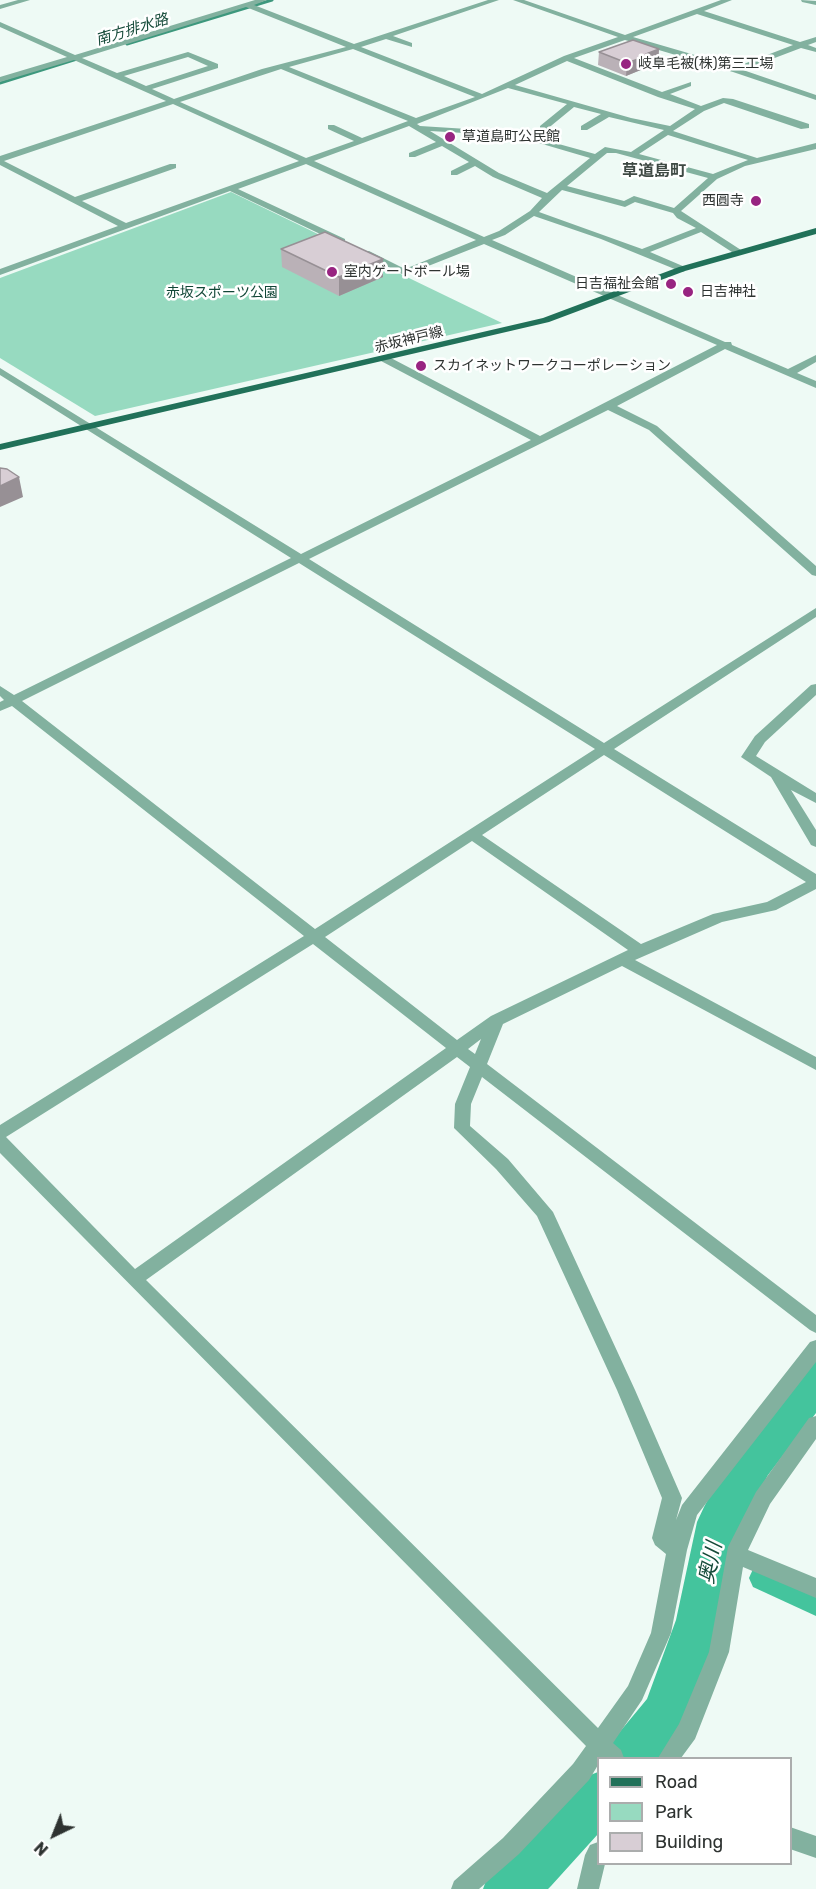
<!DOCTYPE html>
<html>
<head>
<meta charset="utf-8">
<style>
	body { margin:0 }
	#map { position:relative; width:816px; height:1889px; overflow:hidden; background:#eefaf5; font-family:Rubik,sans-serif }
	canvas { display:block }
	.legend { position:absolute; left:597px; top:1757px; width:195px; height:108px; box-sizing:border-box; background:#fff; border:2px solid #abadad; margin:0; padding:8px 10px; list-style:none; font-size:18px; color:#2e3331 }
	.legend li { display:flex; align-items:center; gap:12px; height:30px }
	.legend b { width:30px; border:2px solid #abadad }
	.north { position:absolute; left:24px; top:1805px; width:60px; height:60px; -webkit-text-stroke:4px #fff; paint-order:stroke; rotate:223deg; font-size:16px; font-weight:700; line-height:24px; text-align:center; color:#2e3331 }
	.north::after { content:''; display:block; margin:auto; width:21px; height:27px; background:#2e3331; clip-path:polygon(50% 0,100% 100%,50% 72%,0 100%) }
</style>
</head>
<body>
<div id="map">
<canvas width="816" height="1889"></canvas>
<ul class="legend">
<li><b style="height:8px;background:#217159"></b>Road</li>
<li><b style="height:16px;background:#97dac0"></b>Park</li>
<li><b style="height:16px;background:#d8ced5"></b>Building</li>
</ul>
<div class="north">N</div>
</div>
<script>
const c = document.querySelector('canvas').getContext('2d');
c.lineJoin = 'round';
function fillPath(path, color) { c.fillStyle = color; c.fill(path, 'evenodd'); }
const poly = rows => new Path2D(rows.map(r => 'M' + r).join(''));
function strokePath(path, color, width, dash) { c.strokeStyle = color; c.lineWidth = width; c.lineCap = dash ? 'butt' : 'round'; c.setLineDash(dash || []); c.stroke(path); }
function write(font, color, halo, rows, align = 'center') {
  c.font = font + ' Rubik,"Noto Sans JP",sans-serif'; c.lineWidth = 5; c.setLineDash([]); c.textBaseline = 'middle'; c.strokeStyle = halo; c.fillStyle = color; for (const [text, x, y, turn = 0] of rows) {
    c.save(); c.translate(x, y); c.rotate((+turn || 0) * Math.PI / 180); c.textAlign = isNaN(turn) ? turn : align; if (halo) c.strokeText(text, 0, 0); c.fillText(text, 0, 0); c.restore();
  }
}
fillPath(poly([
	[231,192,502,323,95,416,0,358,0,278]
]), '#97dac0');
strokePath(poly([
	[127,44,272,0],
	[0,83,80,58]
]), '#3d987d', 3);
fillPath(poly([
	[762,1565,816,1590,816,1616,753,1587,749,1578,753,1569,762,1565]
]), '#44c49d');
fillPath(poly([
	[816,1361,816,1413,768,1475,742,1525,724,1620,683,1732,662,1758,606,1758,613,1740,647,1699,676,1620,697,1522,704,1507,736,1447,801,1367,816,1361],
	[598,1772,598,1834,551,1886,548,1889,483,1889,490,1870,515,1850,580,1779,598,1772]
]), '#44c49d');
fillPath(poly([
	[18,0,30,0,0,9,0,5,18,0],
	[255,0,267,0,254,5,354,44,488,0,499,0,393,36,412,43,412,47,386,39,361,47,482,94,564,56,618,37,513,0,524,0,625,35,721,0,732,0,704,11,800,42,816,37,816,42,808,45,816,48,816,52,801,48,743,70,816,95,816,100,733,72,625,40,574,58,662,92,691,82,691,86,670,94,701,106,723,98,733,99,809,124,809,128,801,129,724,103,704,111,673,131,757,158,816,143,816,149,745,166,717,179,681,211,741,250,741,254,735,254,701,232,650,252,685,267,685,271,682,272,601,239,534,216,505,235,492,240,725,342,731,342,732,345,788,369,816,355,816,362,797,373,816,381,816,388,725,349,617,406,657,426,816,566,816,576,812,575,649,430,608,410,309,559,604,743,816,608,816,617,614,749,816,874,816,889,776,910,722,922,635,960,816,1057,816,1070,622,966,503,1024,487,1064,816,1315,816,1333,810,1330,482,1077,471,1104,470,1126,508,1159,553,1212,635,1390,682,1498,676,1520,682,1505,810,1342,816,1340,816,1362,697,1515,687,1550,671,1633,642,1700,613,1743,621,1750,624,1758,598,1758,598,1765,589,1780,519,1854,479,1889,451,1889,454,1881,503,1838,573,1764,586,1746,0,1153,0,1125,304,936,12,706,0,711,0,702,4,700,0,696,0,686,14,695,291,558,0,375,0,368,301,554,531,440,381,361,381,357,389,357,540,436,717,345,484,244,408,274,402,274,361,253,369,251,405,269,476,240,306,164,238,189,345,239,345,243,339,243,230,191,0,275,0,269,118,226,0,165,0,156,166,101,74,60,0,82,0,77,67,57,0,27,0,22,75,55,255,0],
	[246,7,346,47,262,69,174,99,152,89,218,68,218,64,188,52,117,73,82,58,246,7],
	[697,14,793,45,736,67,633,37,697,14],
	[353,49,475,97,416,118,289,67,353,49],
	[188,57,208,66,146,86,124,76,188,57],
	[567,61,658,97,695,109,670,126,631,118,515,85,567,61],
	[281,69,408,121,362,138,334,125,328,125,328,129,354,141,306,158,180,102,281,69],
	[508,88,567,104,540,126,540,130,546,130,574,107,601,114,581,126,581,130,587,130,609,117,664,130,631,152,605,147,595,154,515,132,420,126,417,124,508,88],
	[173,104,299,161,126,223,82,201,176,168,176,164,170,164,75,197,4,161,173,104],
	[409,126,436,142,409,153,409,157,415,157,442,146,469,162,451,171,451,175,457,175,475,166,493,177,542,198,530,211,499,231,484,237,314,161,409,126],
	[430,131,515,136,590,158,547,193,499,173,430,131],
	[668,135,748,160,713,174,639,154,668,135],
	[607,153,616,153,708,178,674,208,634,196,624,201,567,186,607,153],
	[562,190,625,207,635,202,673,213,677,218,696,228,642,249,539,212,562,190],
	[299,563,595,749,315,929,22,701,299,563],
	[604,755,806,882,767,902,713,914,641,944,482,835,604,755],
	[472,841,628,950,491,1016,457,1040,325,937,472,841],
	[313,944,446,1048,135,1269,6,1137,313,944],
	[481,1039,475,1054,468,1049,481,1039],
	[457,1057,470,1067,455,1104,454,1128,496,1169,537,1216,617,1390,662,1498,652,1538,655,1545,666,1554,651,1633,628,1686,598,1728,146,1280,457,1057],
	[801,0,816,1,816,5,802,2,801,0],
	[816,684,816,695,765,742,756,756,816,793,816,803,791,790,816,830,816,847,811,845,771,777,741,757,755,736,811,685,816,684],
	[816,1416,816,1439,770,1504,748,1550,816,1578,816,1598,743,1567,729,1652,695,1739,681,1758,658,1758,679,1724,709,1652,728,1547,756,1492,809,1418,816,1416],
	[790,1827,816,1836,816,1858,790,1849,790,1827],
	[598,1842,598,1864,605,1864,599,1889,577,1889,585,1855,590,1845,598,1842]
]), '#82b19f');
fillPath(poly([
	[816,228,816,234,685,271,549,322,0,450,0,444,543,318,679,267,816,228]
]), '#217159');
fillPath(poly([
	[659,49,658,61,648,65,648,67,626,76,598,65,599,52],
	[281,249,383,259,383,277,339,296,282,267]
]), '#bab1b7');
fillPath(poly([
	[659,49,658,61,648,65,648,67,626,76,627,63,646,54],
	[383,259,383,277,339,296,339,277],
	[19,477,23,497,0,507,0,486]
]), '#979095');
const building = poly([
	[633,40,659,49,646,54,649,55,627,63,599,52,633,40],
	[325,232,383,259,339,277,281,249,325,232],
	[0,468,7,469,19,477,0,486,0,468]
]);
fillPath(building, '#d8ced5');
strokePath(building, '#979095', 1.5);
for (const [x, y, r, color] of [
	[626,64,6,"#982481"],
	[450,137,6,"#982481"],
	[756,201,6,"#982481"],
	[332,272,6,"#982481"],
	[671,284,6,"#982481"],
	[688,292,6,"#982481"],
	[421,366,6,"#982481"]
]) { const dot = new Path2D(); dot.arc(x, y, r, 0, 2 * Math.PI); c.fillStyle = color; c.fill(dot); strokePath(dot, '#fff', 2); }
write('14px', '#2e3331', '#fff', [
	["岐阜毛被(株)第三工場",638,64],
	["草道島町公民館",462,137],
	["西圓寺",744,201,"right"],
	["室内ゲートボール場",344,272],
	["日吉福祉会館",659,284,"right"],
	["日吉神社",700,292],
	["スカイネットワークコーポレーション",433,366]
], 'left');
write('14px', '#104636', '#fff', [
	["赤坂スポーツ公園",222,293]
]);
write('14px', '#2e3331', '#fff', [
	["赤坂神戸線",409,340,-14]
]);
write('italic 15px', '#164b3a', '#fff', [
	["南方排水路",132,30,-17]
]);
write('bold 16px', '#3f4944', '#fff', [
	["草道島町",654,171]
]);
write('italic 21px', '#164b3a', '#fff', [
	["奥川",711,1563,-78]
]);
</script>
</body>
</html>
